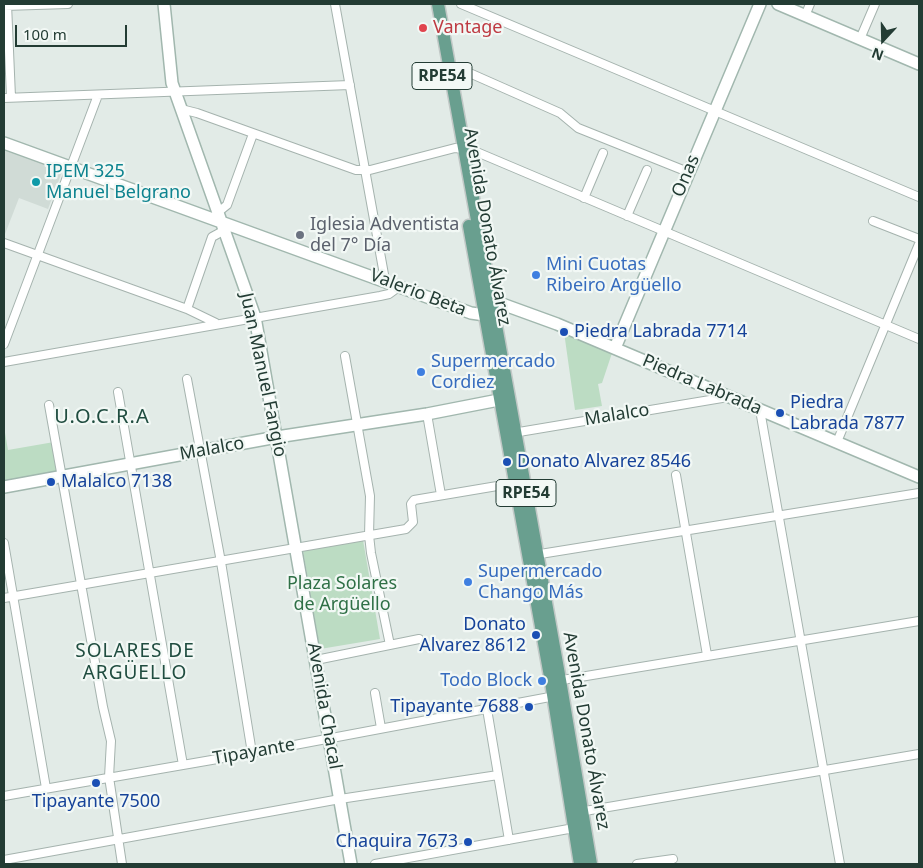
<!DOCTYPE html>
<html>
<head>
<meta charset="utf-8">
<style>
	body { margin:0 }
	#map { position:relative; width:923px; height:868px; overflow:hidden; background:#e2ebe7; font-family:"Noto Sans",sans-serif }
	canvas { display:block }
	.frame { position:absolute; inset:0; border:5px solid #233c34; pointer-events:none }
	.north { position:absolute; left:858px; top:15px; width:50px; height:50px; -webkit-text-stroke:4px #f2f8f5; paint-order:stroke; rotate:201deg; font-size:14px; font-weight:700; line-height:20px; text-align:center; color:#233c34 }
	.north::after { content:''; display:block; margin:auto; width:18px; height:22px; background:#233c34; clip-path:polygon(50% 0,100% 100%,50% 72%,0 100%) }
	.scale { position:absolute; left:15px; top:25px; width:112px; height:22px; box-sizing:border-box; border:2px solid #233c34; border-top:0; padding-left:6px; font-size:15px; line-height:18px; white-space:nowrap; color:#233c34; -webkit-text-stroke:4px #f2f8f5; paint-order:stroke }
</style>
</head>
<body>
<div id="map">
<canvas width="923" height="868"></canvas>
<div class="frame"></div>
<div class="north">N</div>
<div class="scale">100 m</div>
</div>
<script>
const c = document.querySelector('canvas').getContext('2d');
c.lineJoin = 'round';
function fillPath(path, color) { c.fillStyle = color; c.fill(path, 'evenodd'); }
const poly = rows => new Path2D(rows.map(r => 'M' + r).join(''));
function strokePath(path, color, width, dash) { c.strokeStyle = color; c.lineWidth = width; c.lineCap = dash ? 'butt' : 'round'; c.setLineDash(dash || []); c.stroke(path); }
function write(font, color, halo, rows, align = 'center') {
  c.font = font + ' "Noto Sans",sans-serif'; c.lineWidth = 4.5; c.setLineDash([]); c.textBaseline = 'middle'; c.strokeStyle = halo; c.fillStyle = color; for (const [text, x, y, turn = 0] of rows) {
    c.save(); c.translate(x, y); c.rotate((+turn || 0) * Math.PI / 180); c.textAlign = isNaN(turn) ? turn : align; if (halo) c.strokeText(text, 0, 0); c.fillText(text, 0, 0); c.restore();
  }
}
fillPath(poly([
	[4,147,63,169,48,209,19,198,5,234]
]), '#d0dbd6');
fillPath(poly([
	[564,332,612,353,602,383,598,384,602,406,575,410],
	[4,427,8,450,54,442,59,473,4,482],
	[363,540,380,639,320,649,303,550]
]), '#bcdcc3');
const street = poly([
	[7,4,11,97],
	[335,4,385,280],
	[461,4,919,197],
	[4,6,68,4],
	[805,16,810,4],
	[860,39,875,4],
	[449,73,465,71,560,113,578,128,688,172],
	[4,98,350,85],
	[181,109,197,113,356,170,370,170,455,148,472,150,919,339],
	[584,198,603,153],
	[217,213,227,205,253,134],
	[627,216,647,170],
	[873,221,919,239],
	[4,243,187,309,216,323],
	[187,309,212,237,223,231],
	[4,344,98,95],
	[345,356,370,496,369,535,371,553,390,645],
	[4,362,380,296,389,294,400,286],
	[187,379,221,562,252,753],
	[118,392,183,765],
	[49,405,103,707,111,741,109,777,122,864],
	[760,410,840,864],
	[427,414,441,495],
	[513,433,728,397],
	[837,442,919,244],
	[676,475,707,655],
	[4,543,46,788],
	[534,555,919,493],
	[4,598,406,529,413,522,411,504,414,500,515,483],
	[316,660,419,639],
	[556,681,919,621],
	[375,693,381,728],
	[487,709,509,840],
	[4,796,252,753,555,696],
	[579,812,919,754],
	[4,860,340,799,498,775],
	[375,864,574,828],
	[637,864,673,859]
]);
const secondary = poly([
	[164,4,172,83,255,317,351,864],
	[778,4,919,64],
	[4,143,471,313,485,315,494,312],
	[484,303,491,300,557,324,919,477],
	[615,348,760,4],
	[4,487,277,437,427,414,509,398]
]);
const primary = poly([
	[438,4,560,680,591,864],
	[469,226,551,682,580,864]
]);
strokePath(street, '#a5b3ae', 10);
strokePath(secondary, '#a1b7ae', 14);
strokePath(primary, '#c1c8c6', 15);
strokePath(street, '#fff', 8);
strokePath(secondary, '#fff', 11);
strokePath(primary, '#699f8f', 12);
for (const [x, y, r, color] of [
	[423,28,5,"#e0444e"],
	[36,182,5,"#0f9aa8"],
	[300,235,5,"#6b7280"],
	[536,275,5,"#3f7fe0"],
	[564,332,5,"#1a4fb4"],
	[421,372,5,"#3f7fe0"],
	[780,413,5,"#1a4fb4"],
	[507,462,5,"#1a4fb4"],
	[51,482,5,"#1a4fb4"],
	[468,582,5,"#3f7fe0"],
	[536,635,5,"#1a4fb4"],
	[542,681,5,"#3f7fe0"],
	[529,707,5,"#1a4fb4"],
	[96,783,5,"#1a4fb4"],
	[468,842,5,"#1a4fb4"]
]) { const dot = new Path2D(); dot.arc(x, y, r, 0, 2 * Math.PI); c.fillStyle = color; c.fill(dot); strokePath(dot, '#f2f8f5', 2); }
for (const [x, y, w] of [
	[442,76,60],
	[526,493,60]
]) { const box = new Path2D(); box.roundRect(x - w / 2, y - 13.5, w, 27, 4); c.fillStyle = '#f2f8f5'; c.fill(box); strokePath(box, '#233c34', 1); }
write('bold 16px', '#233c34', null, [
	["RPE54",442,76],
	["RPE54",526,493]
]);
write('18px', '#be3a42', '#f2f8f5', [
	["Vantage",433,28]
], 'left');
write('18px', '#0d838f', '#f2f8f5', [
	["IPEM 325",46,172],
	["Manuel Belgrano",46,193]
], 'left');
write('18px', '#233c34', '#f2f8f5', [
	["Onas",686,176,-67],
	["Avenida Donato Álvarez",487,227,80],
	["Valerio Beta",418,293,21],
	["Juan Manuel Fangio",263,375,78],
	["Piedra Labrada",702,385,23],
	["Malalco",617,415,-9],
	["Malalco",212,449,-10],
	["Avenida Chacal",324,706,80],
	["Avenida Donato Álvarez",586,731,80],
	["Tipayante",254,752,-10]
]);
write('18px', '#5b616d', '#f2f8f5', [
	["Iglesia Adventista",310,225],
	["del 7° Día",310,246]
], 'left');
write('18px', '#366cbe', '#f2f8f5', [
	["Mini Cuotas",546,265],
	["Ribeiro Argüello",546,286],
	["Supermercado",431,362],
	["Cordiez",431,383],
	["Supermercado",478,572],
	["Chango Más",478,593],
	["Todo Block",532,681,"right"]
], 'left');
write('18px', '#164399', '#f2f8f5', [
	["Piedra Labrada 7714",574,332],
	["Piedra",790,403],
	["Labrada 7877",790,424],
	["Donato Alvarez 8546",517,462],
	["Malalco 7138",61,482],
	["Donato",526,625,"right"],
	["Alvarez 8612",526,646,"right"],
	["Tipayante 7688",519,707,"right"],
	["Tipayante 7500",96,802,"center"],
	["Chaquira 7673",458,842,"right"]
], 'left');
write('18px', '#2f7046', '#f2f8f5', [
	["Plaza Solares",342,584],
	["de Argüello",342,605]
]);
c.letterSpacing = '1px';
write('19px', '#204d40', '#f2f8f5', [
	["SOLARES DE",135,652],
	["ARGÜELLO",135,674]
]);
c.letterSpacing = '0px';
c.letterSpacing = '1px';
write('20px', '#204d40', '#f2f8f5', [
	["U.O.C.R.A",102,417]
]);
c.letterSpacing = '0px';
</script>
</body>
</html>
